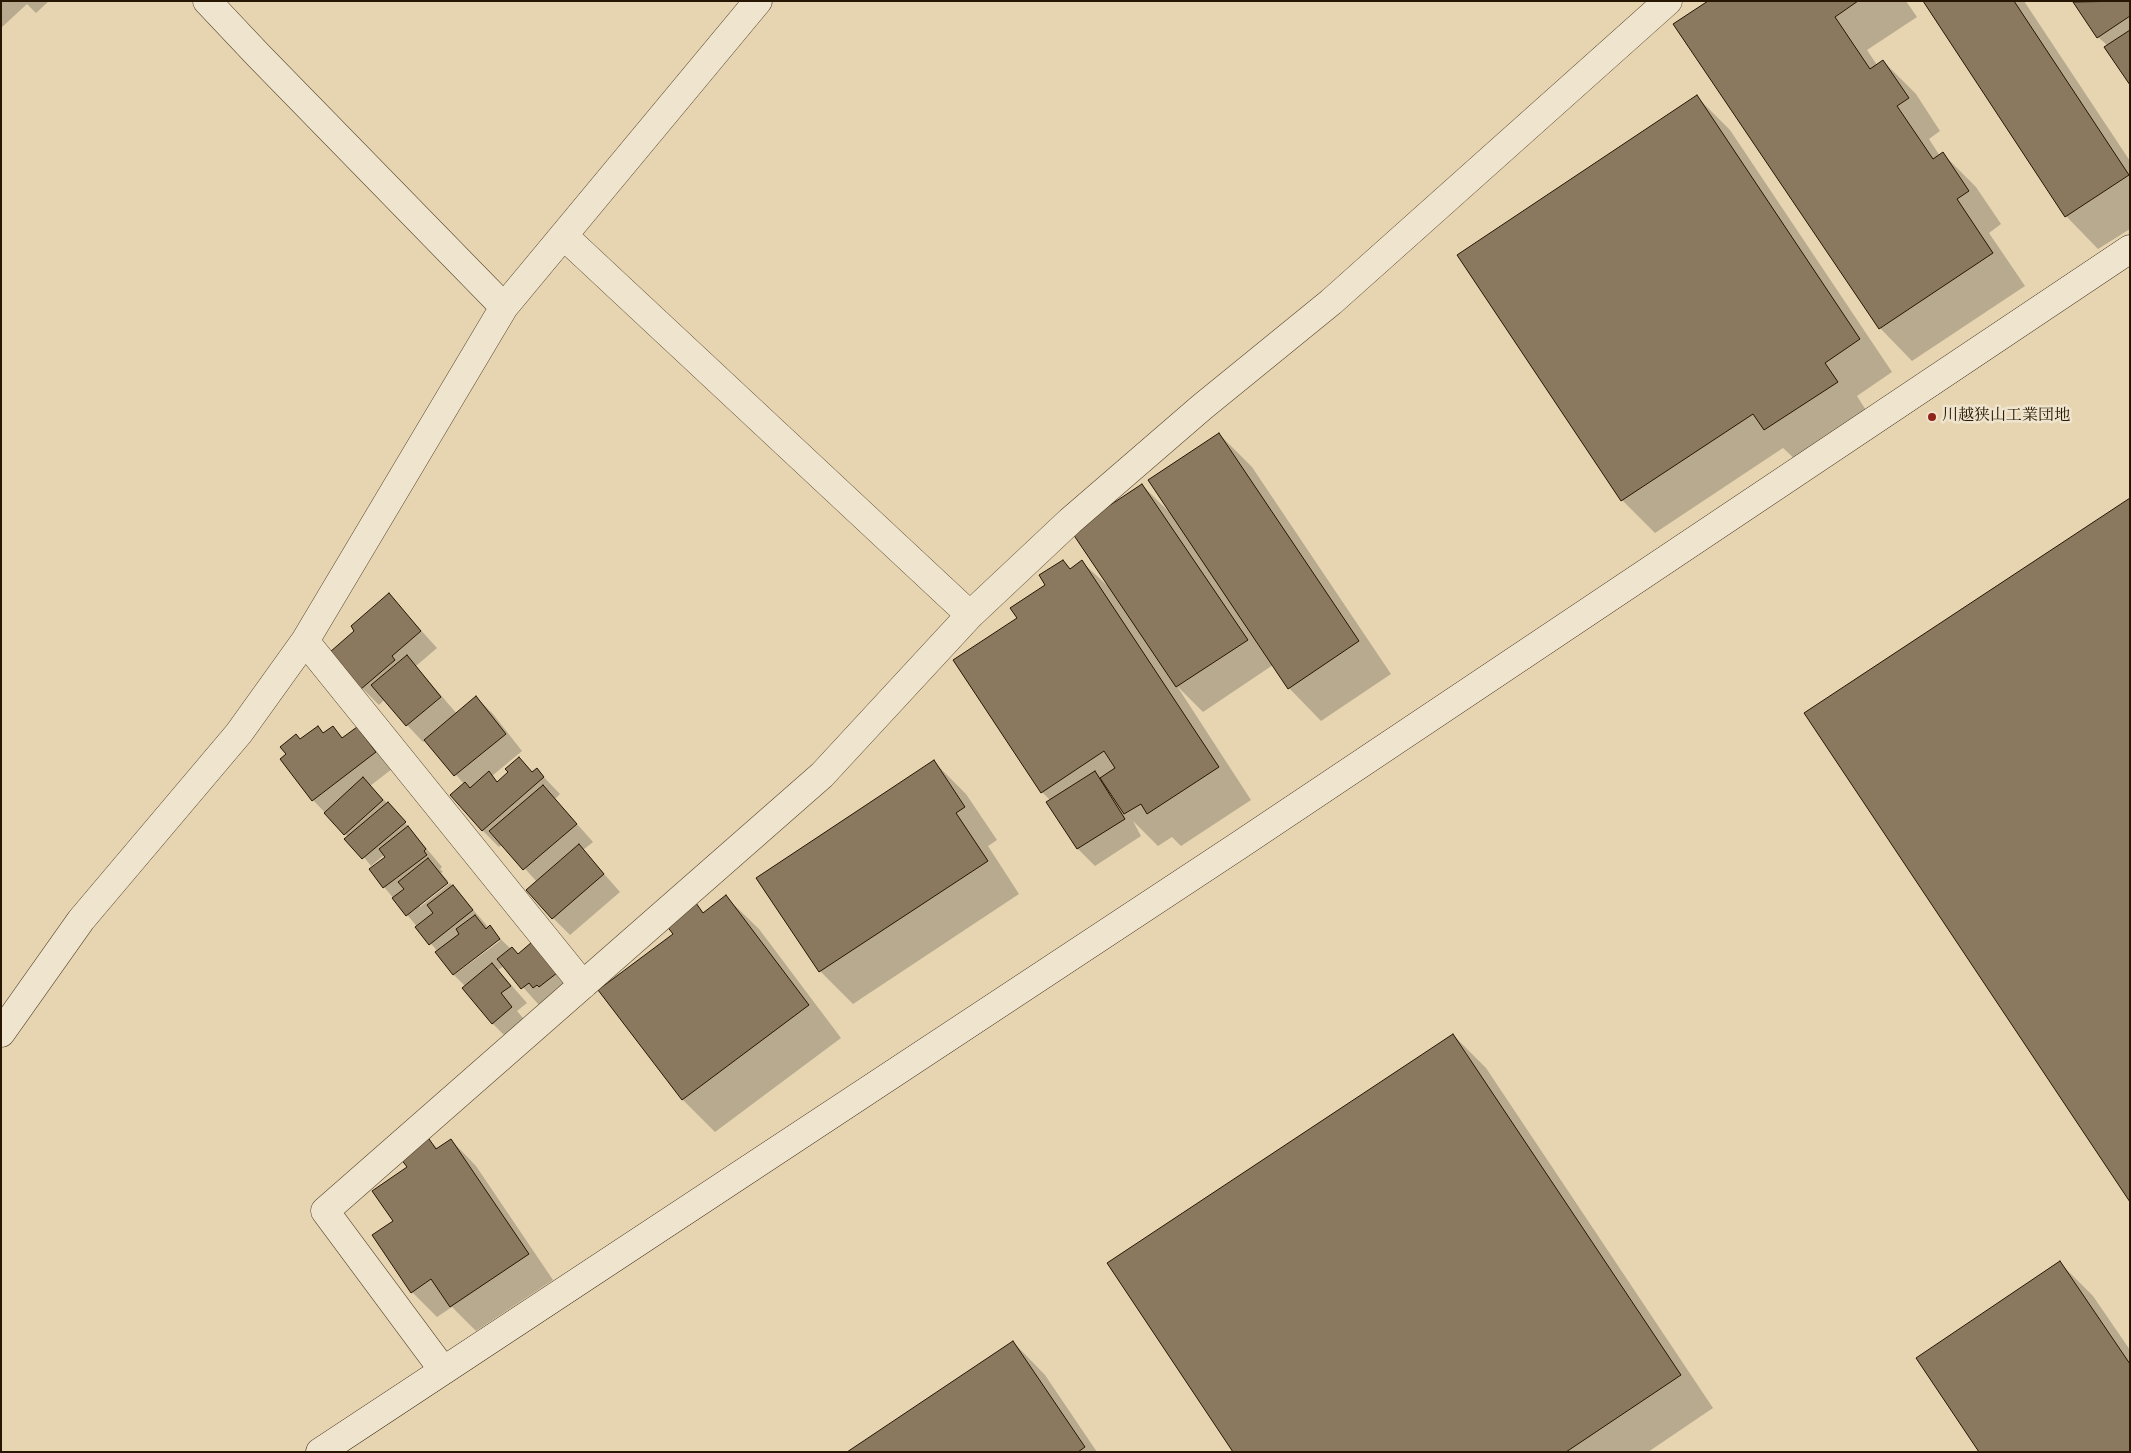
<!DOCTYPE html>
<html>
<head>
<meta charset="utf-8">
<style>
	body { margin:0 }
	#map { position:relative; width:2131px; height:1453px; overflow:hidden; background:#e7d5b2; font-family:"IM FELL Double Pica",serif }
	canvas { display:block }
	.frame { position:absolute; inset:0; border:2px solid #261602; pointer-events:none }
</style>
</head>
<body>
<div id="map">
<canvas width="2131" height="1453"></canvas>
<div class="frame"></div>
</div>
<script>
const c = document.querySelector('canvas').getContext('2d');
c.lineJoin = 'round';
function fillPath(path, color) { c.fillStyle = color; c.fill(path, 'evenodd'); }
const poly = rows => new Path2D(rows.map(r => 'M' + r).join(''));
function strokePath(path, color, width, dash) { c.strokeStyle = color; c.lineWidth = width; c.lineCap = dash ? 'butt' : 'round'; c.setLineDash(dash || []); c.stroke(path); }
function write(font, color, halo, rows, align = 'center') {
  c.font = font + ' "IM FELL Double Pica","Noto Serif JP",serif'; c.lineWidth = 5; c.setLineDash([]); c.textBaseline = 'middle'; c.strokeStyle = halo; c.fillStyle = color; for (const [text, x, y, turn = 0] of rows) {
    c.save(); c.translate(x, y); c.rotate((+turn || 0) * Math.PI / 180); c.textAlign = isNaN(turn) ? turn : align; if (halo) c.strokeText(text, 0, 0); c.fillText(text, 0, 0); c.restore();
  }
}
fillPath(poly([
	[1,1,49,1,36,13,27,4,1,28],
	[1710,1,1906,1,1917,17,1867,50,1877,65,1883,61,1916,94,1940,131,1929,139,1940,156,1943,154,1976,187,2001,224,1989,233,2025,286,1912,361,1880,328],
	[1924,1,2024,1,2130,161,2130,229,2098,249,2066,216],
	[2130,1,2130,83,2108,46,2098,37,2075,2],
	[1697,97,1730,130,1892,372,1857,396,1869,415,1798,462,1783,448,1655,533,1622,500],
	[1219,434,1252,467,1391,674,1321,721,1289,688,1273,665,1203,712,1177,686,1251,800,1181,846,1172,837,1158,846,1133,821,1141,836,1095,866,1078,849,1048,802,1051,801,1042,792,1047,586,1063,561,1071,570,1082,562,1112,590,1142,485,1169,512],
	[389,595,437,648,416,666,457,714,476,697,493,714,522,751,492,776,498,783,533,773,537,770,560,794,555,799,593,842,583,850,620,892,570,935,553,918,537,882,503,844,499,847,482,830,464,784,426,740,423,742,407,725,385,699,379,705,362,688,356,631],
	[332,727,344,739,357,729,374,745,392,769,370,786,396,812,442,867,440,869,443,872,441,873,448,881,419,905,420,907,450,883,489,928,511,949,518,955,532,944,573,991,539,1005,504,966,498,970,527,1003,517,1011,528,1024,509,1040,492,1023,465,986,454,975,500,941,498,939,438,952,370,870,387,858,384,855,371,866,348,837,313,800,301,741,323,734],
	[934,762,966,794,997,840,988,846,1019,894,853,1004,820,971,758,879],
	[726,897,759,929,841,1038,715,1132,683,1100,600,990,675,934,695,905,704,913],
	[1453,1035,1486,1068,1713,1408,1648,1452,1234,1452],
	[427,1138,438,1149,451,1140,476,1166,553,1280,476,1331,452,1307,437,1317,412,1292,395,1221,409,1168],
	[2060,1263,2093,1296,2130,1350,2130,1452],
	[1013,1342,1045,1375,1097,1452,849,1452]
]), '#0003');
const building = poly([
	[1708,1,1858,1,1835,17,1870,69,1883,60,1909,98,1897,106,1933,159,1943,152,1969,191,1957,199,1993,253,1879,329,1673,24,1708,1],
	[1923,1,2014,1,2129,175,2065,217,1923,1],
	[2130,1,2130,16,2097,38,2073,2,2130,1],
	[2130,30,2130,85,2104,47,2130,30],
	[1697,95,1860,339,1825,363,1838,382,1764,430,1753,414,1621,501,1457,255,1697,95],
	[1219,433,1359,641,1288,689,1148,480,1219,433],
	[1142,484,1248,640,1176,687,1071,531,1142,484],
	[2130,498,2130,1202,1804,713,2130,498],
	[1063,560,1070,569,1082,560,1219,767,1147,814,1141,804,1124,814,1100,778,1115,768,1104,751,1041,793,953,660,1017,618,1010,608,1045,585,1039,575,1063,560],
	[389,593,421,631,392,656,395,660,361,689,330,652,354,631,351,626,389,593],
	[407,655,441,697,406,726,371,685,407,655],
	[476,696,506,734,454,776,424,740,476,696],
	[318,726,323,733,333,726,342,738,357,727,376,752,312,801,280,759,286,754,280,747,296,734,300,739,318,726],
	[519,757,532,772,537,768,544,777,482,831,450,795,465,782,470,788,489,771,497,782,508,772,505,769,519,757],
	[934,760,965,807,956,813,988,861,819,972,756,878,934,760],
	[1095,771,1125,819,1077,849,1046,802,1095,771],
	[363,777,383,800,344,835,324,813,363,777],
	[543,785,577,824,523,870,489,831,543,785],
	[388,802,406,822,362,859,344,839,388,802],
	[408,826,426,849,424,851,427,855,383,888,369,869,385,857,379,849,408,826],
	[579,844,604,874,552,919,526,890,579,844],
	[428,858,448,883,406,916,392,898,404,889,398,882,428,858],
	[453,885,473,910,429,945,415,927,433,913,427,905,453,885],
	[726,895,809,1005,682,1100,598,990,673,934,666,925,696,903,703,913,726,895],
	[475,915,486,929,490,925,500,939,453,975,435,952,459,934,456,929,475,915],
	[532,942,557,973,539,987,537,985,533,988,529,983,521,989,497,959,512,947,518,954,532,942],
	[492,963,511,986,501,993,512,1007,492,1024,462,988,492,963],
	[1453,1034,1681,1375,1566,1452,1233,1452,1107,1263,1453,1034],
	[427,1136,436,1149,451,1139,529,1254,450,1307,431,1279,411,1293,372,1235,393,1221,372,1191,407,1167,398,1155,427,1136],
	[2060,1261,2130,1364,2130,1452,1979,1452,1916,1358,2060,1261],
	[1013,1341,1085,1447,1078,1452,847,1452,1013,1341]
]);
fillPath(building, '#8a795e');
strokePath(building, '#261602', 1);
const street = poly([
	[207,1,258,55,504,307],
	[564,236,970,615],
	[305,641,583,985],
	[1,1033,81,920,239,733,305,641,504,307,758,1],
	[443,1370,325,1211,822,775,970,615,1070,521,1202,407,1331,302,1668,1]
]);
const secondary = poly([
	[320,1452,1238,846,2130,249]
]);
strokePath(street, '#56462e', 29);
strokePath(secondary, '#261602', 29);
strokePath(street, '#efe4cd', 28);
strokePath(secondary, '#efe4cd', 28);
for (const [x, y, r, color] of [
	[1932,417,5,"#8f2418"]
]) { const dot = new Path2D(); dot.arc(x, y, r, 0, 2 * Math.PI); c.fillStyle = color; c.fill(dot); strokePath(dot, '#efe4cd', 2); }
write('16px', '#261602', '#efe4cd', [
	["川越狭山工業団地",1942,417]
], 'left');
</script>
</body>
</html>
